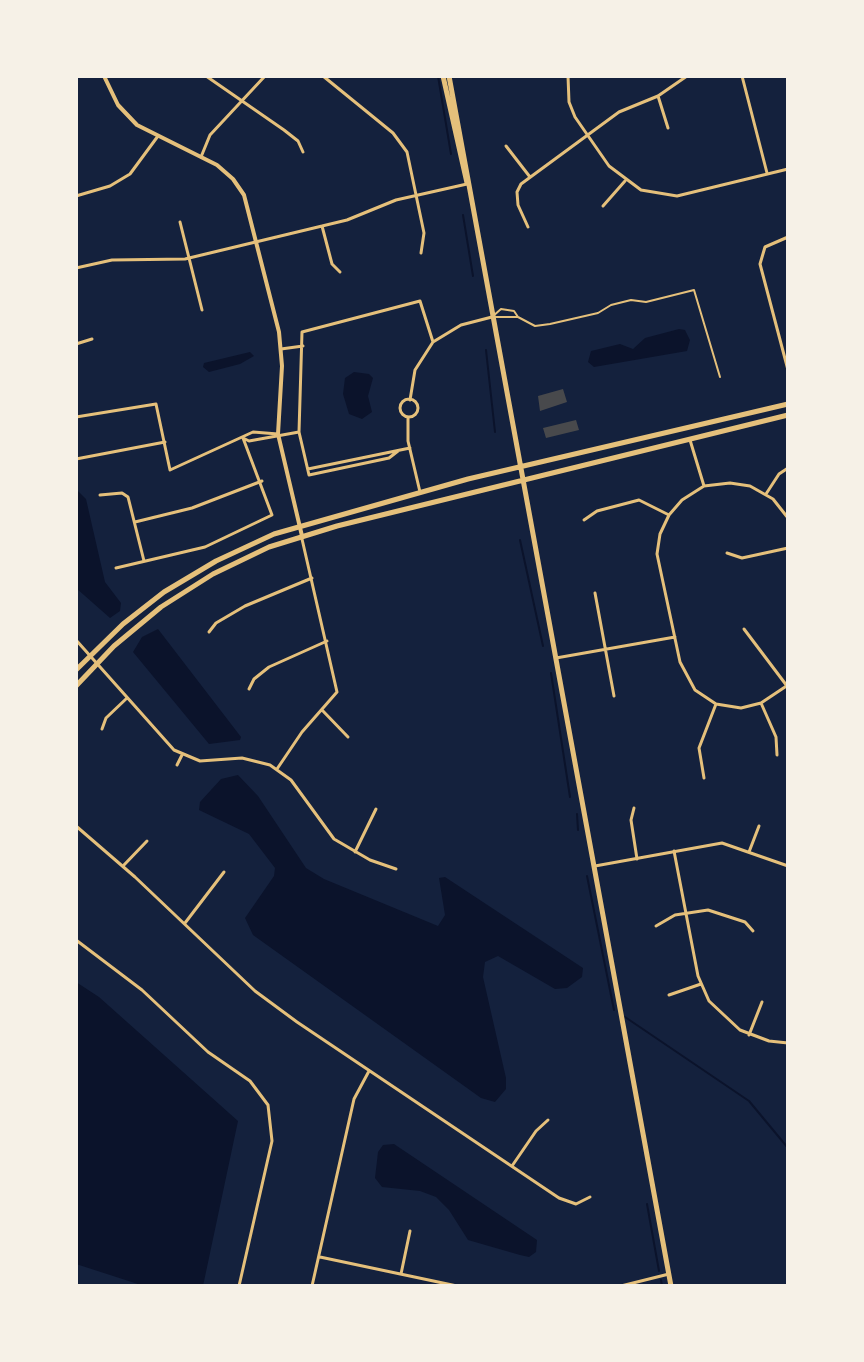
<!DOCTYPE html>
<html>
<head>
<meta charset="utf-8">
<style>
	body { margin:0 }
	#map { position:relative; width:864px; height:1362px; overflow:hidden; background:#14213d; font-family:"Libre Baskerville",serif }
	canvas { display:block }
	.frame { position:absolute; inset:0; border:78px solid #f6f1e7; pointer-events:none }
</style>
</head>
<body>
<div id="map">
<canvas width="864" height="1362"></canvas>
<div class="frame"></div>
</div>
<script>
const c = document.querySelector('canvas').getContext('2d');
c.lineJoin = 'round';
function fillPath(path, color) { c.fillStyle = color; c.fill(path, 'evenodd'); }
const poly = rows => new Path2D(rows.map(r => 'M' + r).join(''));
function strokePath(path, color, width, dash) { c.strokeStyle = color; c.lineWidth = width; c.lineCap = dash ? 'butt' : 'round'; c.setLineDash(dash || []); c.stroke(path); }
fillPath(poly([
	[679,329,685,330,690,340,687,351,594,367,588,362,591,351,620,344,633,349,645,338],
	[250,352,254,356,240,364,209,372,203,367,204,363],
	[354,372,369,374,373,378,368,396,372,412,362,419,349,414,343,394,345,378],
	[76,489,86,499,105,582,121,603,120,611,110,618,76,588],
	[158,629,241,737,240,740,209,744,133,652,142,637],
	[238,775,258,796,306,868,324,879,438,926,445,915,439,878,445,877,583,968,582,977,567,988,555,989,498,956,485,962,483,977,506,1078,506,1089,495,1102,481,1098,253,935,245,918,274,876,275,868,249,834,199,810,200,802,221,779],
	[76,982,99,997,238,1121,203,1286,144,1286,76,1264],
	[394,1144,537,1240,536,1252,529,1257,520,1255,468,1240,449,1210,436,1197,420,1191,382,1187,375,1178,378,1152,383,1145]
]), '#0b132b');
strokePath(poly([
	[438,76,451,154],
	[463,215,473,276],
	[486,350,495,432],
	[520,540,543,646],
	[551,673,570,797],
	[577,814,578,830],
	[587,876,614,1010],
	[625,1017,749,1101,788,1148],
	[647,1204,659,1271],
	[661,1280,662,1286]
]), '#0b132b', 2);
fillPath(poly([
	[563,389,567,402,540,411,538,396],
	[576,420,579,430,546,438,543,428]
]), '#48494c');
strokePath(poly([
	[501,309,514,311,518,317,492,317,501,309],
	[518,317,535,326,550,324,598,313,611,305,631,300,646,302,694,290,720,377]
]), '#e5c07b', 2);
strokePath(poly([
	[206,76,284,130,298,141,303,152],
	[323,76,393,133,407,152,424,233,421,253],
	[568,76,569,102,575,117,609,166,641,190,677,196,788,169],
	[742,76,767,173],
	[658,96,668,128],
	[506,146,530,177],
	[201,157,210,135,265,76],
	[76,196,110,186,130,174,158,136],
	[603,206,625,181],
	[180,222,202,310],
	[322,226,332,264,340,272],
	[528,227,518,205,517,192,521,184,619,112,658,96,687,76],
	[788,237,765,247,760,264,788,370],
	[76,268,112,260,185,259,347,220,396,200,467,184],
	[76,344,92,339],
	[281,349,303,346],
	'400 408a9 9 0 1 1 18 0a9 9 0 1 1-18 0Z',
	[410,400,415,370,433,342,461,325,492,317],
	[76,417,156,404,170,470,253,432,278,434],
	[408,417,408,441,420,492],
	[243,438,249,441,299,432],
	[690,440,704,486],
	[398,451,389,458,309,475,299,432,302,332,420,301,433,342],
	[76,459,165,442],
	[308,469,410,448],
	[766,494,779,474,788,468],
	[100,495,122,493,128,497,144,561],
	[788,518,773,499,750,486,730,483,704,486,682,500,669,515,660,534,657,554,680,662,695,690,716,704,741,708,761,703,788,685],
	[584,520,597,511,639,500,669,515],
	[135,522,192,508,262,481],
	[727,553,742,558,788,548],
	[116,568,205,547,272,515,243,438],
	[595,593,614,696],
	[744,629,787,686],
	[209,632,216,623,245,606,312,578],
	[76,640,174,750,200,761,242,758,270,765,291,780,334,839,370,860,396,869],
	[556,658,675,637],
	[249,689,254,679,269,667,327,641],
	[761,703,776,737,777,755],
	[322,710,348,737],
	[102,729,106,718,127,698],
	[177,765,182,755],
	[277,769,302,732,337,692,302,539],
	[704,778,699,748,716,704],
	[634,808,631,820,637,859],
	[76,826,135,877,255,991,297,1022,559,1198,576,1204,590,1197],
	[674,851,698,976,709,1001,740,1030,769,1041,788,1043],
	[355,852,376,809],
	[749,852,759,826],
	[123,866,147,841],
	[595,866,722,843,788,866],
	[185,923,224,872],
	[656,926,675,915,708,910,745,922,753,931],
	[76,940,142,990,208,1052,250,1081,268,1105,272,1141,239,1286],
	[669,995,701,984],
	[749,1035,762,1002],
	[512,1166,536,1131,548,1120],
	[320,1257,457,1286],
	[401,1274,410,1231],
	[312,1286,354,1099,369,1071],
	[621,1286,669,1274]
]), '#e5c07b', 3);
strokePath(poly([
	[104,76,118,105,137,125,217,165,233,179,244,195,279,332,282,366,278,434,302,536]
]), '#e5c07b', 4);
strokePath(poly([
	[443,76,467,183],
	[449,76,671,1286],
	[76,670,123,624,164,592,216,561,274,534,468,479,788,404],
	[76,686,114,646,161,607,213,574,269,547,337,526,788,415]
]), '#e5c07b', 5);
</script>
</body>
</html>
